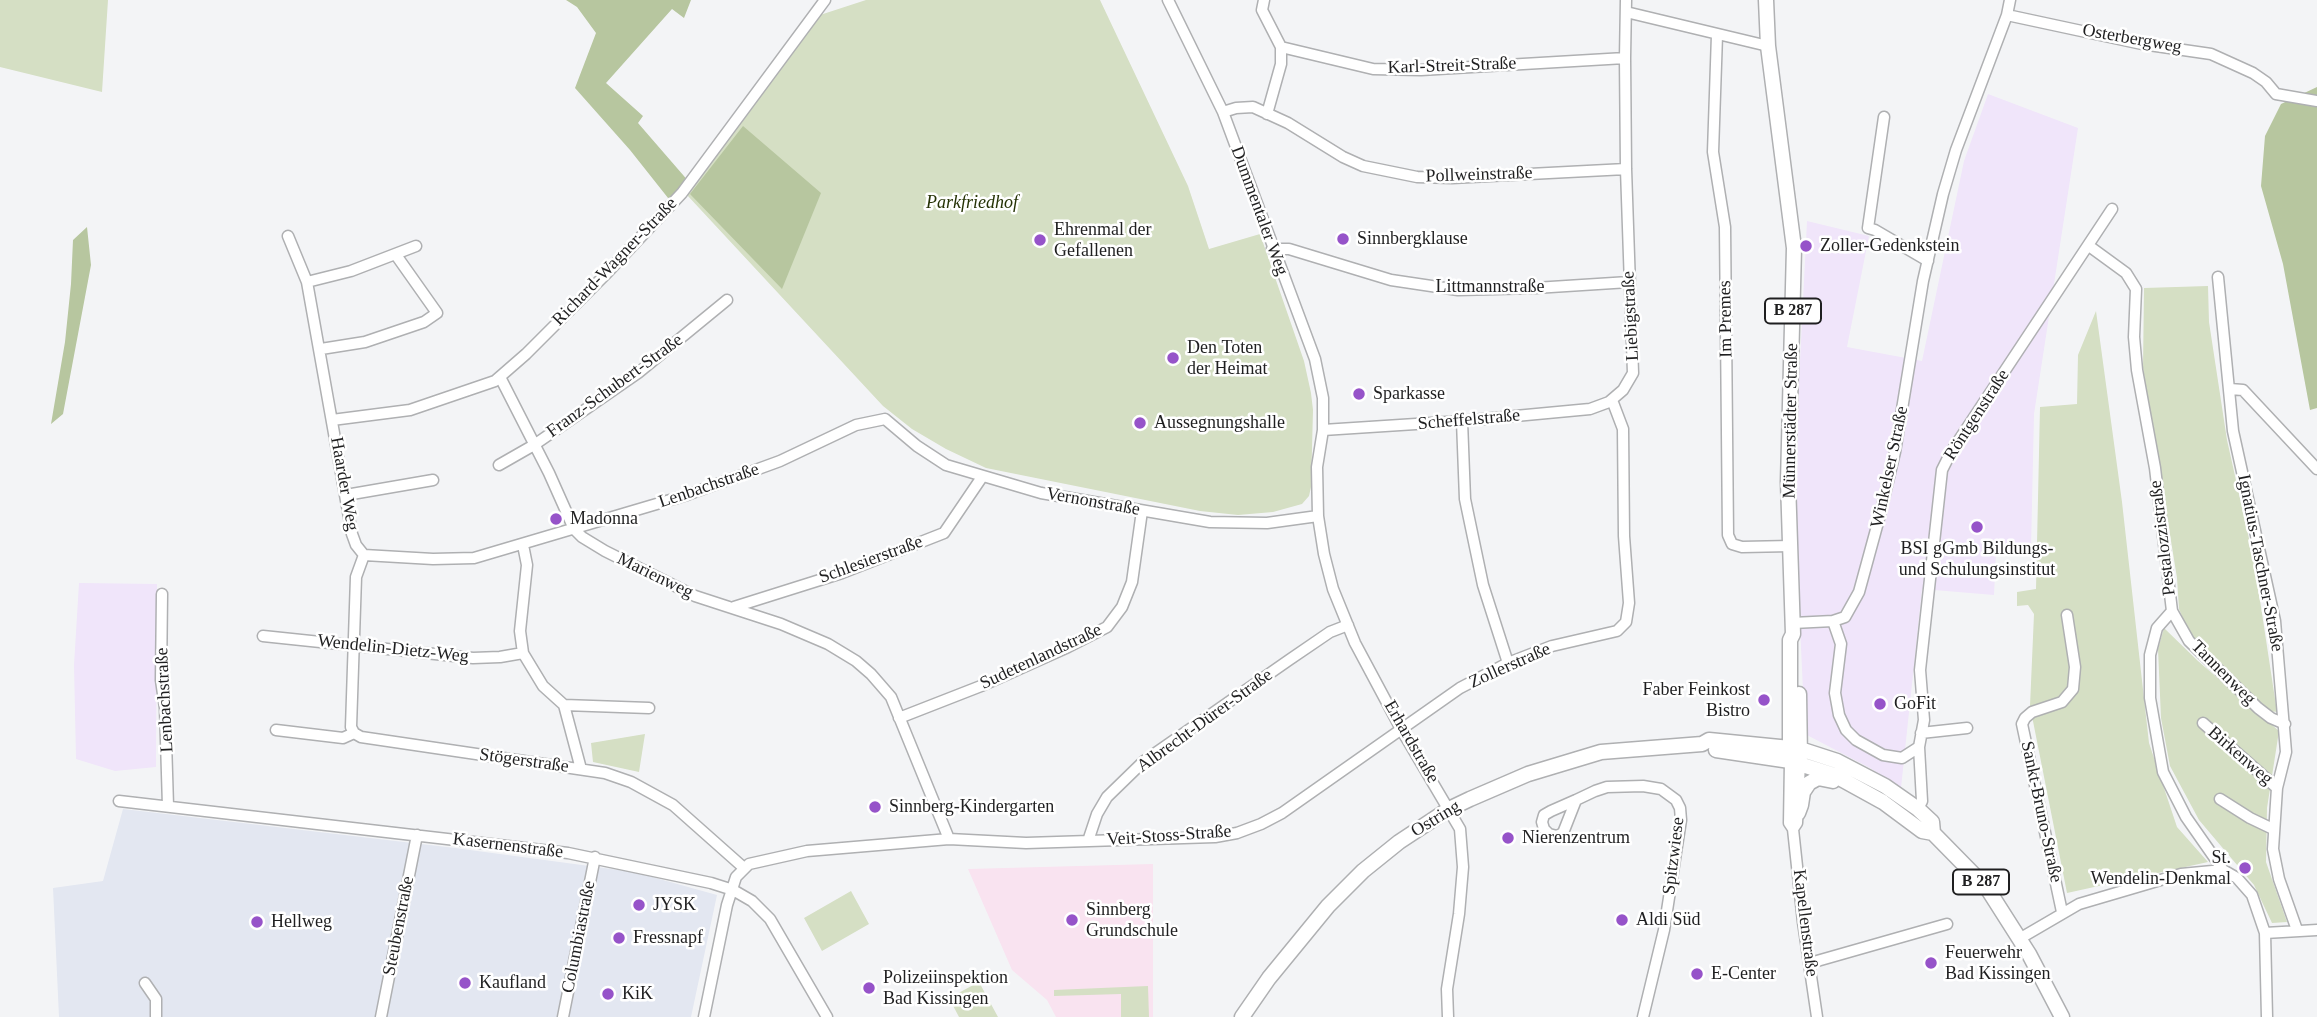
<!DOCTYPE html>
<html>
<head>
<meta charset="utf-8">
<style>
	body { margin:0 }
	canvas { display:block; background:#f3f4f6 }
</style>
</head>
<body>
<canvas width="2317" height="1017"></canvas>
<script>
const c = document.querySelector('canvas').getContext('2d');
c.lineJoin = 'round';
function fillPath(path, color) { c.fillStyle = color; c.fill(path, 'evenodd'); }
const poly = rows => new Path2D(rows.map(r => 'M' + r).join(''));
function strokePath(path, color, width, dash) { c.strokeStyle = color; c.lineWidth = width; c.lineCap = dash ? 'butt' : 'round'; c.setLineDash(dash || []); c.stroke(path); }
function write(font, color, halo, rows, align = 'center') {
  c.font = font + ' Georgia,serif'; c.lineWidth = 5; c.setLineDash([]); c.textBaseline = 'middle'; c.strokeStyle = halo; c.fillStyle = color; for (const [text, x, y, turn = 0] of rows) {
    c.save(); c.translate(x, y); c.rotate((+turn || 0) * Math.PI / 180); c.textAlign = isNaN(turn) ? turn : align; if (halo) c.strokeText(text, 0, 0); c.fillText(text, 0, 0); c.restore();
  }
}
fillPath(poly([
	[123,809,455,848,634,872,717,895,691,1017,59,1017,53,888,103,881]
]), '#e3e7f1');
fillPath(poly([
	[1988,94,2078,128,2034,414,2031,549,1996,552,1994,595,1922,589,1901,788,1870,768,1805,734,1796,539,1795,461,1807,221,1869,236,1847,347,1922,361,1964,161],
	[79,583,157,584,156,767,115,771,76,759,74,665]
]), '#f0e5fa');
fillPath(poly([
	[1153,864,1153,1017,1056,1017,1047,1000,1012,970,968,869]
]), '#f9e3f0');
fillPath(poly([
	[0,0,108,0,102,92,0,67],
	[866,0,1100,0,1188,186,1209,249,1260,234,1304,361,1311,393,1313,410,1311,487,1309,496,1302,504,1273,512,1238,515,1200,511,986,468,946,449,912,429,883,406,687,195,820,15],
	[2208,286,2209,322,2227,440,2254,561,2277,712,2270,711,2191,637,2179,609,2177,578,2143,368,2144,288],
	[2096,311,2122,502,2149,743,2177,827,2208,862,2067,893,2030,706,2034,614,2028,605,2017,606,2017,592,2036,589,2040,407,2077,404,2078,355],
	[2164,628,2198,661,2279,731,2267,808,2266,862,2287,922,2272,923,2254,885,2199,820,2170,766,2161,718,2158,649],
	[645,734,639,772,593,762,591,743],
	[851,891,869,924,822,951,804,918],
	[979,982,998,1017,959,1017,949,998],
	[1148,986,1149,1017,1121,1017,1121,994,1054,996,1054,990]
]), '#d5dfc4');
fillPath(poly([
	[566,0,691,0,684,18,672,9,606,83,643,116,638,123,690,183,672,203,630,150,575,88,596,33,577,7],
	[2317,87,2317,408,2310,410,2283,264,2261,186,2265,136,2281,104],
	[743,126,821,193,782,289,690,194],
	[87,227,91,265,63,414,51,424,65,342,71,284,73,240]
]), '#b7c69f');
const minor = poly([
	[1168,0,1223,112,1315,359,1323,398,1323,430,1317,467,1318,516,1324,554,1333,589,1355,643,1401,729,1460,829,1463,867,1459,914,1447,989,1448,1017],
	[1264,0,1262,10,1281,47,1281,64,1267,114],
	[1626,12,1768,46],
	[2007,15,2142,44,2211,54,2253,73,2266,82,2276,94,2317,101],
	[1717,35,1713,152,1725,227,1728,535,1732,544,1742,547,1791,546],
	[1281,47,1373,69,1421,70,1625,58],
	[1223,112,1236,108,1253,107,1288,123,1343,157,1363,166,1417,177,1452,178,1626,169],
	[1884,117,1868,228,1875,230,1928,261],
	[288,236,307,282,352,534,356,545,364,555,356,577,351,727,354,733],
	[2089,246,2126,273,2136,289,2134,337,2137,370,2155,468,2172,611,2189,641,2258,708,2271,718,2285,724],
	[1272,249,1289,249,1391,280,1458,290,1535,288,1629,282],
	[2218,277,2233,431,2275,621,2286,752,2277,788,2273,849,2279,879,2297,930],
	[307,282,351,271,416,246],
	[321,349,365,342,424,322,437,313,396,255],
	[500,377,549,473,574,529,582,537,605,551,695,596,781,624,828,644,856,661,871,674,891,697,949,839],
	[2230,389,2243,390,2317,469],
	[332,420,410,410,495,381,526,354,605,275,682,193,825,0],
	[1462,421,1465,499,1483,585,1508,663],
	[1323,430,1462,421,1590,409,1609,402,1623,390,1633,373,1626,169,1625,58,1626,0],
	[499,465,534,445,638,373,727,300],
	[346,495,433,480],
	[523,545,527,565,520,631,523,653,543,686,564,705,581,769],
	[364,555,433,559,474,558,687,495,780,461,856,425,885,419,917,446,946,465,1041,493,1210,522,1267,523,1318,516],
	[162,594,161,680,165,708,168,806],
	[734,607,842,573,944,533,982,477],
	[2172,611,2157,628,2150,655,2150,698,2163,772,2186,817,2223,870],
	[1833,621,1841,644,1835,693,1839,715,1846,730,1856,740,1883,755,1902,758,1919,747,1924,720,1920,670,1942,470,1951,452,2112,209],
	[1793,623,1833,621,1845,617,1859,592,1880,515,1895,452,1923,281,1943,194,1956,150,2007,15,2010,0],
	[263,636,473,658,500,657,523,653],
	[564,705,649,708],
	[899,718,981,686,1068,647,1107,627,1122,607,1132,582,1142,511],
	[2203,723,2277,788],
	[276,730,343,738,354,733,361,737,605,773,631,782,673,805,744,868],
	[1921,733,1967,728],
	[1790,761,1789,823,1793,829,1803,922,1817,1017],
	[2220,799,2250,818,2273,829],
	[1576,800,1563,833,1557,836,1549,834,1544,829,1542,822,1544,815,1551,811,1576,800,1595,791,1607,787,1643,786,1661,789,1676,800,1680,808,1681,820,1664,930,1643,1017],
	[119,801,568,853,711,883,733,890,752,901,770,919,827,1017],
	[1918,809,1922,801,1919,747],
	[1793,829,1797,823,1800,763],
	[1088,841,1097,814,1107,797,1144,761,1289,660,1330,632,1348,625],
	[2062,912,2022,724,2025,718,2032,712,2062,702,2073,689,2075,667,2067,615],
	[2265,933,2317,930],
	[2019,939,2079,904,2181,874,2223,870,2237,878,2252,895,2265,933,2267,1017],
	[1810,963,1947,924],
	[145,983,156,999,156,1017],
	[381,1017,417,835],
	[563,1017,595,857],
	[704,1017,727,905,736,877,749,864,807,851,949,839,1026,843,1215,837,1237,833,1261,824,1282,813,1460,688,1508,663,1552,646,1617,631,1626,622,1629,603,1624,536,1623,429,1612,400]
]);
const major = poly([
	[1766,0,1768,46,1794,248,1788,482,1793,634,1790,640,1790,761],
	[1799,694,1800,758],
	[1716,750,1790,761,1834,775,1883,802,1922,831,1933,833,1987,888,2029,954,2062,1017],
	[1798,813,1801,805,1803,792,1809,783,1818,778,1833,781],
	[1242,1017,1269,978,1328,906,1363,871,1399,842,1449,809,1470,799,1528,774,1601,752,1702,744,1709,740,1800,749,1837,761,1885,786,1918,809,1932,822,1933,833]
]);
strokePath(minor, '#afb0b2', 13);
strokePath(major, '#afb0b2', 17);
strokePath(minor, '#fff', 10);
strokePath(major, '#fff', 14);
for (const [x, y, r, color] of [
	[1343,239,7,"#9653c9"],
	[1040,240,7,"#9653c9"],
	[1806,246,7,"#9653c9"],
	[1173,358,7,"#9653c9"],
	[1359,394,7,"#9653c9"],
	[1140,423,7,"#9653c9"],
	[556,519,7,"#9653c9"],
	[1977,527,7,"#9653c9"],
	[1764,700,7,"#9653c9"],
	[1880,704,7,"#9653c9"],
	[875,807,7,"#9653c9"],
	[1508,838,7,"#9653c9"],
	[2245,868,7,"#9653c9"],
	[639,905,7,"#9653c9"],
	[1072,920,7,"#9653c9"],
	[1622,920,7,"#9653c9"],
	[257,922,7,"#9653c9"],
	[619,938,7,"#9653c9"],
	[1931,963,7,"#9653c9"],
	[1697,974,7,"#9653c9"],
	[465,983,7,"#9653c9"],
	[869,988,7,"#9653c9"],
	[608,994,7,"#9653c9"]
]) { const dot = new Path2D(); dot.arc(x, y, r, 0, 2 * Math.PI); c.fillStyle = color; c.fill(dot); strokePath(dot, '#fff', 2.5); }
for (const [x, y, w] of [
	[1793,311,56],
	[1981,882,56]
]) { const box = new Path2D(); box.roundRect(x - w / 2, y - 12.5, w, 25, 5); c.fillStyle = '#fff'; c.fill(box); strokePath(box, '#1f1f20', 2); }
write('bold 16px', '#1f1f20', null, [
	["B 287",1793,311],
	["B 287",1981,882]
]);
write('18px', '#1f1f20', '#fff', [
	["Osterbergweg",2132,39,10],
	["Karl-Streit-Straße",1452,66,-2],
	["Pollweinstraße",1479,175,-2],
	["Dummentaler Weg",1259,211,70],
	["Richard-Wagner-Straße",615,262,-46],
	["Littmannstraße",1490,287],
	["Liebigstraße",1631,316,-93],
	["Im Premes",1726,319,-91],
	["Franz-Schubert-Straße",615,386,-36],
	["Röntgenstraße",1977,415,-57],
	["Scheffelstraße",1469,420,-5],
	["Münnerstädter Straße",1791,421,-89],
	["Winkelser Straße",1890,467,-78],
	["Haarder Weg",344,484,80],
	["Lenbachstraße",709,486,-19],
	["Vernonstraße",1093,502,10],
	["Pestalozzistraße",2163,538,-97],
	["Schlesierstraße",871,560,-20],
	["Ignatius-Taschner-Straße",2260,563,79],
	["Marienweg",655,576,26],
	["Wendelin-Dietz-Weg",393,649,6],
	["Sudetenlandstraße",1041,657,-25],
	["Zollerstraße",1510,666,-24],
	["Tannenweg",2223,673,45],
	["Lenbachstraße",165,700,-93],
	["Albrecht-Dürer-Straße",1205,721,-36],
	["Erhardstraße",1411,742,60],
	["Birkenweg",2240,756,41],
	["Stögerstraße",524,761,8],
	["Sankt-Bruno-Straße",2041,812,78],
	["Ostring",1436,819,-31],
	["Veit-Stoss-Straße",1169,836,-4],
	["Kasernenstraße",508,846,7],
	["Spitzwiese",1674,856,-83],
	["Kapellenstraße",1805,923,83],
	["Steubenstraße",399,926,-79],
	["Columbiastraße",579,937,-79]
]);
write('italic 18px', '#263306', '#fff', [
	["Parkfriedhof",972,203]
]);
write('18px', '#1f1f20', '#fff', [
	["Ehrenmal der",1054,230],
	["Gefallenen",1054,251],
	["Sinnbergklause",1357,239],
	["Zoller-Gedenkstein",1820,246],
	["Den Toten",1187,348],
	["der Heimat",1187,369],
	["Sparkasse",1373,394],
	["Aussegnungshalle",1154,423],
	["Madonna",570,519],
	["BSI gGmb Bildungs-",1977,549,"center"],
	["und Schulungsinstitut",1977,570,"center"],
	["Faber Feinkost",1750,690,"right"],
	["Bistro",1750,711,"right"],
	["GoFit",1894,704],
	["Sinnberg-Kindergarten",889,807],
	["Nierenzentrum",1522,838],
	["St.",2231,858,"right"],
	["Wendelin-Denkmal",2231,879,"right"],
	["JYSK",653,905],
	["Sinnberg",1086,910],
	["Grundschule",1086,931],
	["Aldi Süd",1636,920],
	["Hellweg",271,922],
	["Fressnapf",633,938],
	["Feuerwehr",1945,953],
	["Bad Kissingen",1945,974],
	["E-Center",1711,974],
	["Polizeiinspektion",883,978],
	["Bad Kissingen",883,999],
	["Kaufland",479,983],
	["KiK",622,994]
], 'left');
</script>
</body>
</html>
